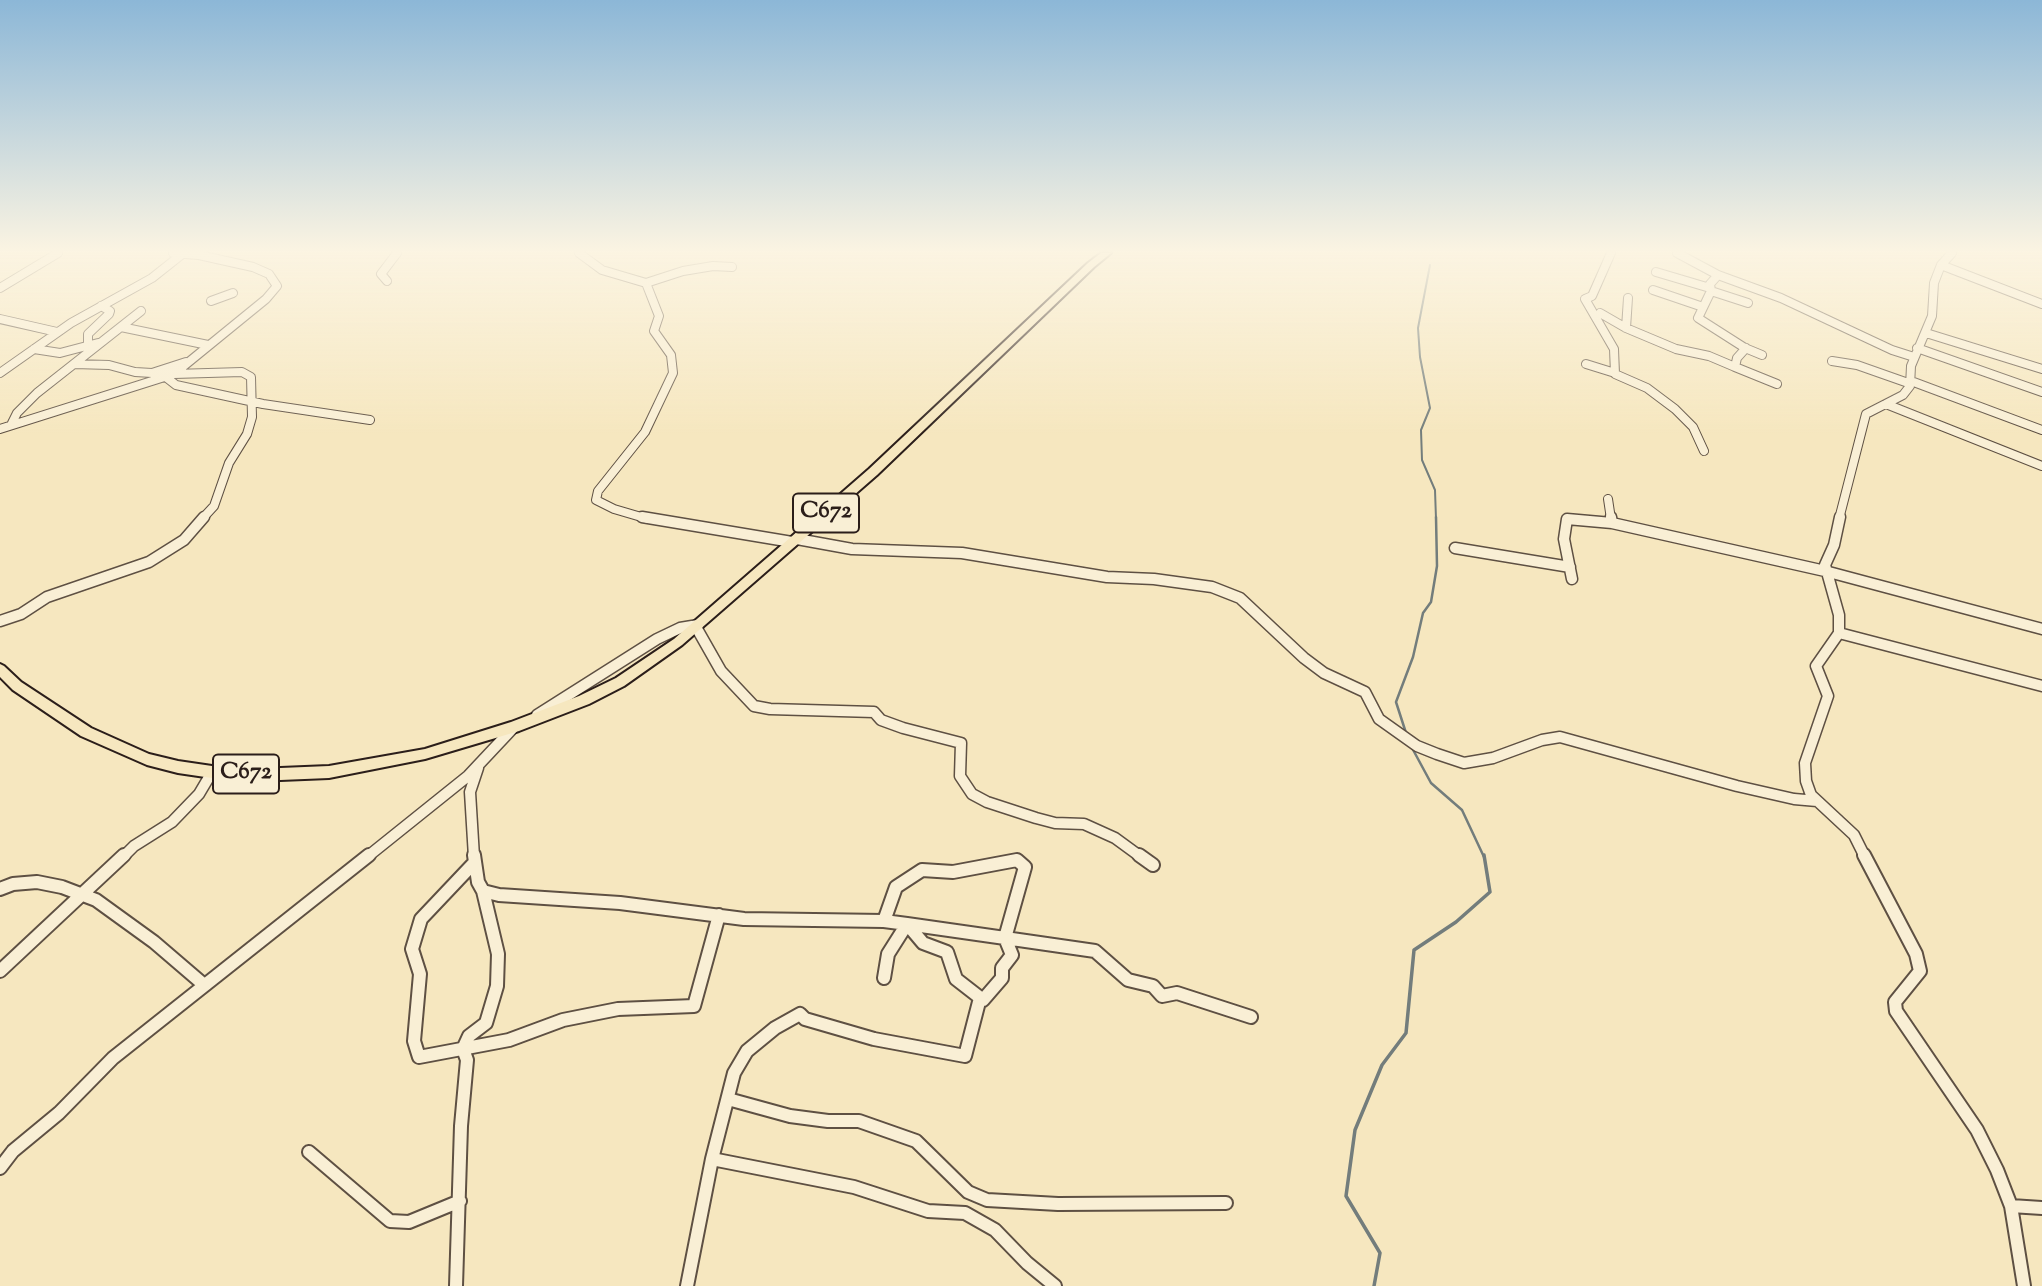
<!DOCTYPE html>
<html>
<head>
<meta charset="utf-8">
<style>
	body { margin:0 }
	canvas { display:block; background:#f6e7bf }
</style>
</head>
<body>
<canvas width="2042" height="1286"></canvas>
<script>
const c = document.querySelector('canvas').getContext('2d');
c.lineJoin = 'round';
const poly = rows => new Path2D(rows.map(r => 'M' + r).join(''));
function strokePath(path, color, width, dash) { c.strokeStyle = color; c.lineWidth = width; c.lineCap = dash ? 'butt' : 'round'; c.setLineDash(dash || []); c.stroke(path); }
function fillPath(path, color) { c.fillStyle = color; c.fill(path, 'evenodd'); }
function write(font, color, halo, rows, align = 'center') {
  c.font = font + ' "Sorts Mill Goudy",serif'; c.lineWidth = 5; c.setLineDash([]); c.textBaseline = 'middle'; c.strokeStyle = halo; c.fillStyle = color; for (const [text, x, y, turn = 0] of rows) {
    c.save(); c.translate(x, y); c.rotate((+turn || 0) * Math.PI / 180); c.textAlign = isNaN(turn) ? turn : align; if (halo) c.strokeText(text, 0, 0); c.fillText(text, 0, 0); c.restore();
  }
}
strokePath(poly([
	[1430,265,1418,328,1420,357,1430,408,1421,430,1422,460,1435,490,1436,519]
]), '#737d7c', 2);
strokePath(poly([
	[1406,733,1396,702,1413,657,1423,613,1431,602,1437,566,1436,517],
	[1411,746,1431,783,1462,810,1484,857]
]), '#737d7c', 2.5);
strokePath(poly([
	[1374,1286,1380,1253,1346,1196,1355,1130,1382,1065,1406,1033,1414,950,1456,922,1490,892,1484,855]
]), '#737d7c', 3.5);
const minorFar2 = poly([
	[579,253,602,270,646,283],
	[1611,253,1592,296,1585,299,1614,349,1615,374,1647,388,1675,409,1693,427,1704,451],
	[1677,253,1718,275,1781,298,1892,350,1914,357],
	[1941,265,2042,304],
	[1656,272,1710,288],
	[1718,275,1710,284,1711,291,1698,318,1745,348,1762,355],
	[387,281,381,274,397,253],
	[0,288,58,253],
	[1653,290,1703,307],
	[1711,291,1748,303],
	[211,301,233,293],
	[1600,313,1626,328,1676,349,1709,356,1735,367],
	[0,319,57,332],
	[121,327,208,345],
	[1626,328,1628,298],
	[1926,333,2042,369],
	[88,344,88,334,109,314,110,311,101,306],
	[1746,348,1737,358,1735,367,1777,384],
	[1917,348,2042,392],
	[34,349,60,353,98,343],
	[1832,361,1857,365,1911,384],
	[74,364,109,365,135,372,152,373,186,362],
	[1586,364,1615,373],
	[0,373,71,323,152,278,181,255],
	[174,374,242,372,251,377,252,417,247,434,229,463,214,506,202,519],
	[167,378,176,385,263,404,370,420],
	[1911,381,2042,430],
	[1886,404,2042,466],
	[12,423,17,413,37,393,141,311],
	[0,429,174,374,266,299,277,286,269,274,253,267,199,255,173,253],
	[1608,499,1611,519],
	[648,519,614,509,596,500,598,491,645,432,673,373,671,355,654,331,659,316,646,283,683,271,713,266,732,267],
	[1839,519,1866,414,1903,395,1910,386,1911,366,1932,316,1934,283,1941,265,1952,253]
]);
const minorFar1 = poly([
	[642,517,792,542],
	[1611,517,1612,523],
	[1840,517,1834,545,1825,565,1839,615,1839,633,1816,666,1828,696,1805,763,1806,781,1811,795,1854,835,1865,857],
	[797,539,852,549,962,553,1107,577,1154,579,1212,587,1240,598,1304,658,1324,673,1365,692,1379,719,1417,746,1437,754,1464,763,1493,758,1542,740,1560,737,1737,786,1794,799,1817,801],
	[1455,548,1570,567],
	[1572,579,1564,539,1567,519,1612,523,1825,571,2042,629],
	[0,621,21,614,47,597,149,562,184,540,204,517],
	[696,627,721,671,754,706,770,709,874,712,881,720,903,728,961,743,960,776,972,794,987,802,1036,818,1055,823,1084,824,1115,838,1141,857],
	[1839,633,2042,686],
	[537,715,657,639,680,628,698,625],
	[123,857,134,846,172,822,199,794,212,772],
	[367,857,468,776,514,727],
	[474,857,470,792,478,768]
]);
const minor = poly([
	[474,855,478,882,483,891,499,895,620,903,744,919,884,921],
	[1139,855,1153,865],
	[1864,855,1916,954,1920,971,1895,1002,1896,1011,1977,1130,1997,1170,2011,1206,2024,1286],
	[474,863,421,919,412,949,420,974,414,1041,419,1057,509,1040,563,1020,618,1009,694,1006,719,915],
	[0,889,13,884,37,882,62,887,96,900,154,942,203,984],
	[907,924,1005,938],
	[907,924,923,943,947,952,956,979,983,1000,1002,978,1002,968,1012,955,1005,938],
	[907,924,884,921,896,887,922,870,953,872,1017,860,1025,867,1005,938],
	[1005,938,1095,951,1128,980,1153,986,1162,996,1177,993,1251,1017],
	[0,971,124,855],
	[884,978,888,954,907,924],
	[728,1099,790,1116,828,1121,859,1121,916,1141,968,1192,987,1200,1058,1204,1226,1203],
	[309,1152,390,1221,409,1222,460,1201],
	[712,1159,854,1187,928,1211,965,1213,995,1230,1027,1263,1055,1286],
	[0,1168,13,1151,59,1113,113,1058,369,855],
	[2011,1206,2042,1208],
	[456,1286,461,1126,467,1060,463,1049,469,1036,486,1023,497,986,498,954,483,891],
	[687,1286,712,1159,734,1073,747,1051,775,1028,800,1014,805,1019,874,1039,965,1056,980,998]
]);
const major = poly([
	[1101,253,1111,253,1094,267,877,475,682,645,624,686,589,704,519,731,425,759,329,778,256,781,212,778,178,773,147,765,81,736,13,690,0,677,0,664,4,666,21,682,91,728,149,754,178,761,212,766,256,769,329,766,425,749,511,722,579,696,616,678,674,639,869,469,1088,263,1101,253]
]);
strokePath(minorFar2, '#5e5043', 10);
strokePath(minorFar1, '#5e5043', 13);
strokePath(minor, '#5e5043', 16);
strokePath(major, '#2b1e1a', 4);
strokePath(minorFar2, '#f9efd5', 8);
strokePath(minorFar1, '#f9efd5', 10);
strokePath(minor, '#f9efd5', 12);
fillPath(major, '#f6e7bf');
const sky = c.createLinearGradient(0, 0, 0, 433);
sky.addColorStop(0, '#8cb7d7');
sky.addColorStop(0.58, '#fbf4e2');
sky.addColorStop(1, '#fbf4e200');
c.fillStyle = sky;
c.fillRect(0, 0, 2042, 433);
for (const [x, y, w] of [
	[826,513,66],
	[246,774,66]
]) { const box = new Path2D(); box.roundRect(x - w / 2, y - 19.5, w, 39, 5); c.fillStyle = '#f9efd5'; c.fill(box); strokePath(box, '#2b1e1a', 2); }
write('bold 23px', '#2b1e1a', null, [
	["C672",826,513],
	["C672",246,774]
]);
</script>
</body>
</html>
